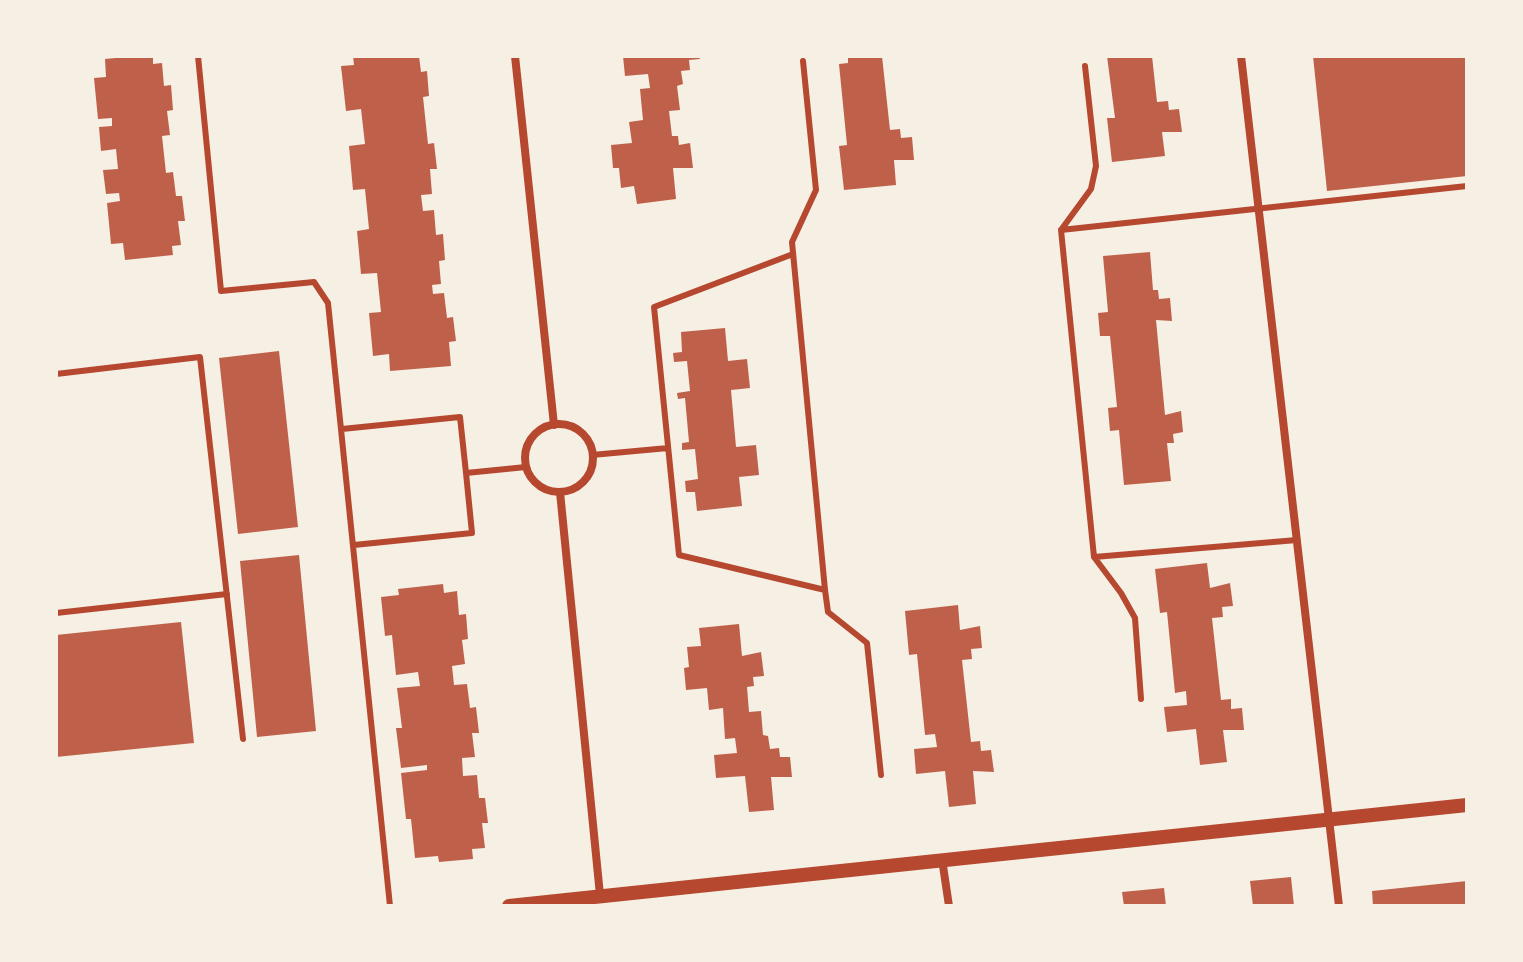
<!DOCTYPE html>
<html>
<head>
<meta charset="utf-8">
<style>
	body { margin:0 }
	#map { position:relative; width:1523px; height:962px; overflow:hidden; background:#f6efe4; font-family:"Work Sans",sans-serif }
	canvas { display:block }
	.frame { position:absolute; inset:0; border:58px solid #f6efe4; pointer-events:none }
</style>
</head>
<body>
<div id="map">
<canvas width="1523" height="962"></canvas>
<div class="frame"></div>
</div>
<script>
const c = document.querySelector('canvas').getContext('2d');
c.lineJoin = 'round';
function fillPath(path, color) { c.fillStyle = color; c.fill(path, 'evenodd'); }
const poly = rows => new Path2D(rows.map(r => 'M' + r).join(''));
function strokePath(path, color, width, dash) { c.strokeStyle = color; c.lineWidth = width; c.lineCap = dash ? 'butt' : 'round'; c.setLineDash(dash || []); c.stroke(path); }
fillPath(poly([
	[136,56,153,56,153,64,162,63,164,86,171,85,173,110,167,111,170,135,162,136,166,173,173,172,176,196,182,196,185,221,178,221,181,245,172,246,173,255,125,260,123,243,111,244,107,203,120,201,119,193,106,194,103,170,118,169,116,149,101,151,99,127,112,126,112,118,98,119,94,78,106,77,105,59],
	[353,56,419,56,421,72,427,71,429,96,423,97,428,144,434,143,437,169,430,169,432,194,421,195,423,211,434,210,436,235,443,234,445,260,439,261,441,284,432,285,433,294,444,293,447,318,453,317,456,341,449,342,451,366,390,371,389,354,373,356,369,313,381,312,377,273,361,274,357,231,369,229,365,189,353,190,349,146,365,144,361,109,346,111,341,66,354,65],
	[623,56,699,56,700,59,689,60,690,70,681,71,683,84,677,86,680,110,669,111,672,136,678,136,679,145,690,143,693,168,673,168,676,199,637,204,634,186,621,188,619,168,613,168,611,145,632,143,629,122,643,120,640,89,650,88,648,74,625,76],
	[848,56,882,56,890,130,900,129,901,138,912,137,914,160,894,160,896,185,844,190,839,146,847,145,839,64,848,63],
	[1107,56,1152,56,1157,102,1168,101,1169,110,1179,109,1182,132,1162,132,1165,156,1112,162,1107,118,1115,118],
	[1313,56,1467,56,1467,176,1327,191],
	[1150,252,1153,290,1158,290,1159,299,1170,298,1172,321,1156,320,1165,415,1181,411,1183,432,1173,434,1174,443,1167,443,1171,481,1124,485,1119,430,1110,431,1108,408,1117,407,1110,336,1100,336,1098,313,1108,312,1103,256],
	[725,328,728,361,747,359,750,388,731,390,736,447,756,445,759,475,739,477,742,506,697,511,695,492,686,492,685,481,698,479,695,449,682,450,682,443,689,442,685,398,678,399,677,393,690,391,687,361,674,362,673,353,682,352,681,332],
	[279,351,298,527,238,534,219,358],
	[299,555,316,731,257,737,240,561],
	[1207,563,1210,588,1230,583,1233,606,1222,607,1223,617,1212,618,1221,700,1231,699,1231,709,1242,708,1244,730,1223,730,1227,762,1200,765,1196,729,1167,732,1164,707,1187,705,1186,691,1175,693,1167,612,1160,613,1155,569],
	[443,584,444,593,457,591,459,615,466,614,468,639,462,640,465,664,452,666,454,685,467,684,470,708,476,707,479,733,472,733,475,757,462,758,463,776,477,775,479,798,485,798,488,823,482,823,485,848,472,849,473,859,439,862,438,856,415,858,411,819,406,819,401,773,427,770,427,765,401,768,396,728,402,728,397,688,420,686,418,672,396,675,392,635,385,636,381,597,399,595,398,589],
	[958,605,960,630,980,626,982,648,971,649,972,659,962,660,971,742,980,741,981,751,991,750,994,772,973,771,976,804,949,807,945,771,916,774,914,749,937,747,935,734,925,735,917,654,909,655,905,611],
	[181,622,194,743,56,757,56,635],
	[739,624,742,656,761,652,764,676,753,677,754,686,747,687,749,712,761,711,763,735,768,736,770,749,779,748,780,757,790,757,792,777,771,777,774,810,749,812,745,776,716,778,714,755,737,753,735,738,725,739,723,708,709,710,707,688,686,690,684,668,689,667,687,647,701,646,699,628],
	[1291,877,1294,906,1253,906,1250,881],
	[1467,881,1467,906,1373,906,1372,891],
	[1164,888,1166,906,1124,906,1122,892]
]), '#bf614a');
strokePath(poly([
	[198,56,221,291,314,282,328,303,390,906],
	[803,61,816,190,792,242,825,590,828,612,867,643,881,775],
	[1085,66,1096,166,1091,189,1061,230,1094,557,1121,593,1135,618,1141,699],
	[1061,230,1467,186],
	[793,254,654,307,679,555,825,590],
	[56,374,200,357,243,739],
	[342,429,460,417,466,473,526,467],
	[592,455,668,448],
	[354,545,472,533,466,473],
	[1094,557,1297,540],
	[56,613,227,594]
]), '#b5482f', 6);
strokePath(poly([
	[515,56,554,425],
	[1241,56,1339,906],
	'525 458a34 34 0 1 1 68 0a34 34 0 1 1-68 0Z',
	[560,492,600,895],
	[942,859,949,906]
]), '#b5482f', 8);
strokePath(poly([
	[509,906,1467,805]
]), '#b5482f', 14);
</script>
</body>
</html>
